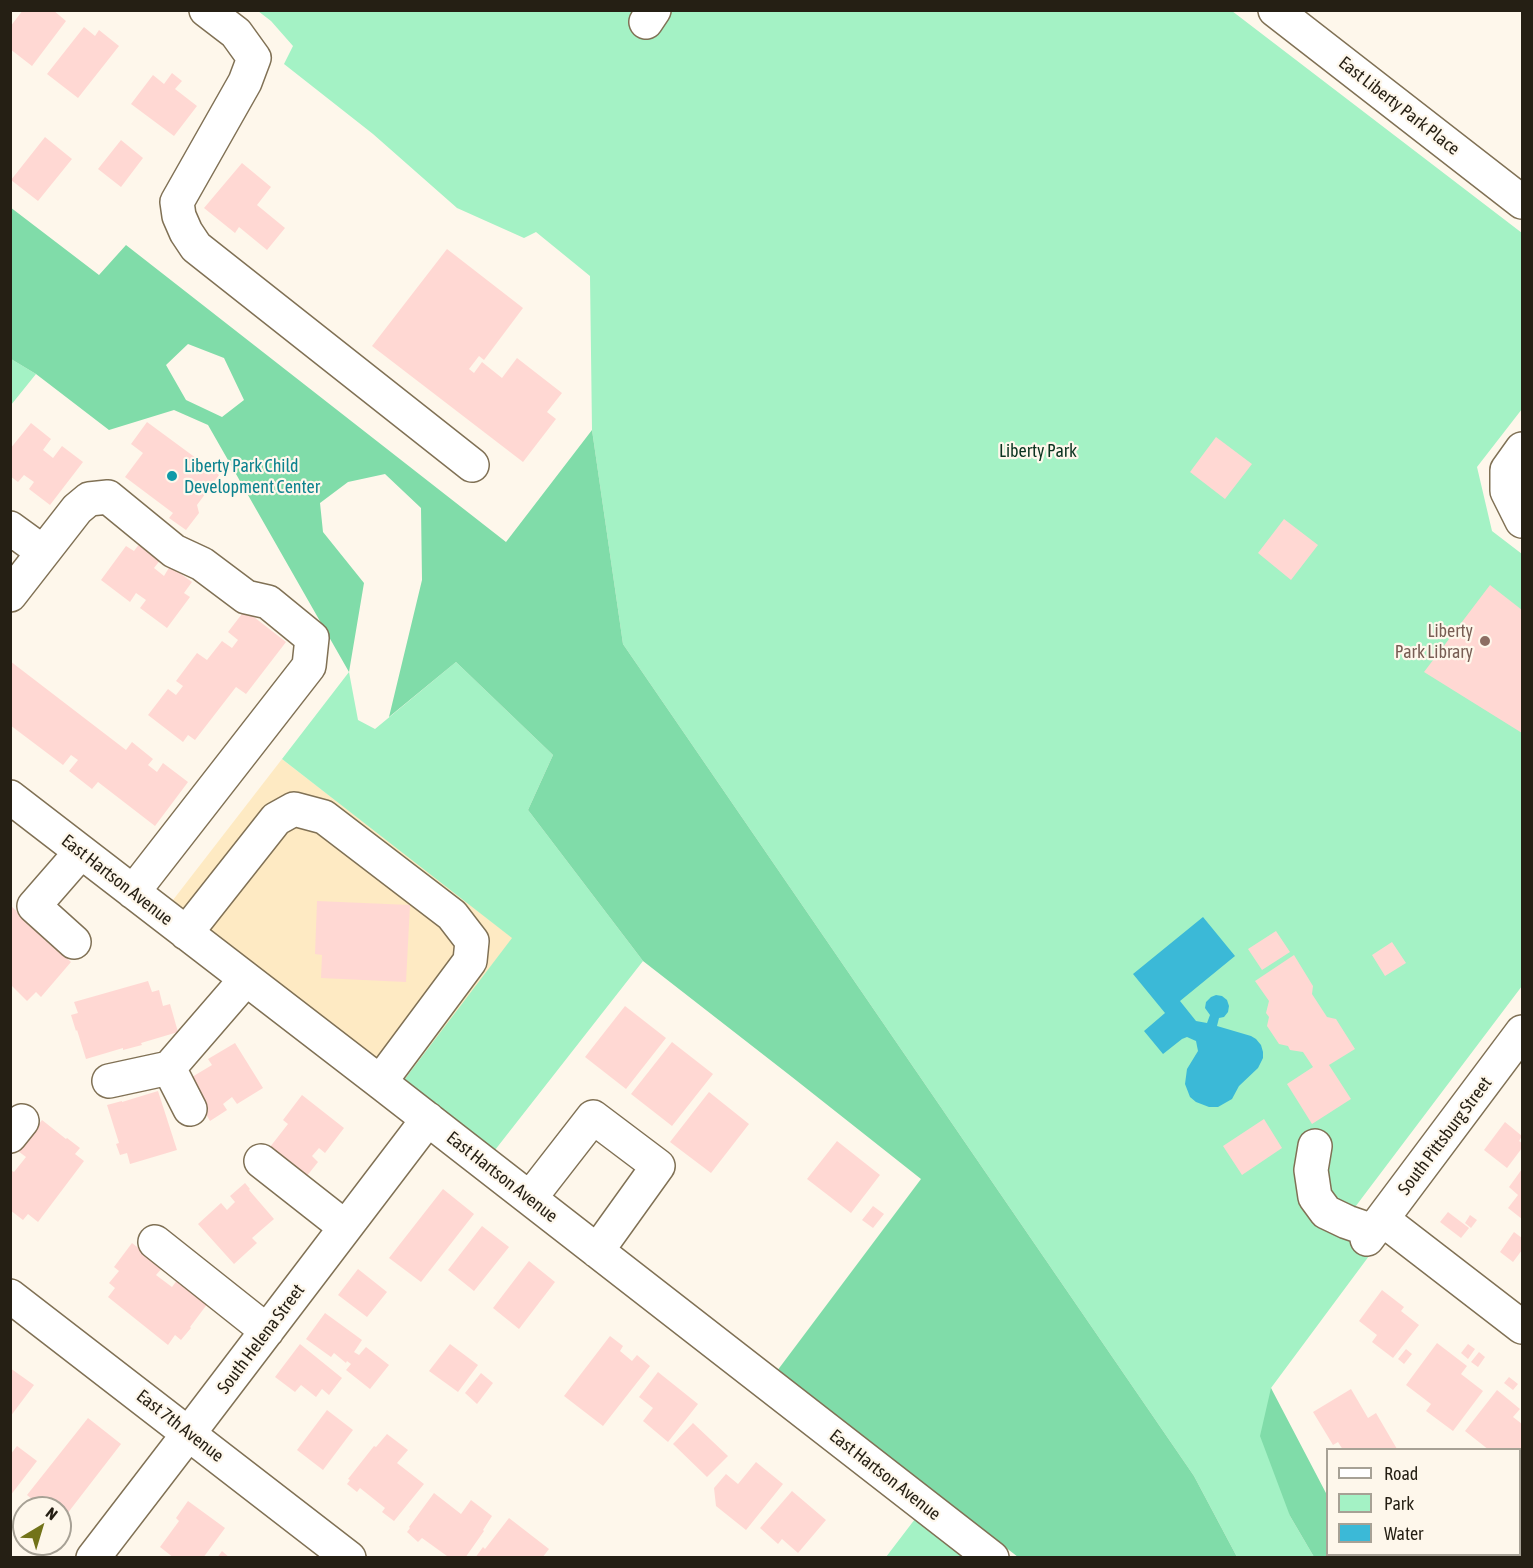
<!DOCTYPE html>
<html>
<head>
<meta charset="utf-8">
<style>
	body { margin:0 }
	#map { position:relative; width:1533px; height:1568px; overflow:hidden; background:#fef7eb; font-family:"Asap Condensed",sans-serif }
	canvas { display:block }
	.frame { position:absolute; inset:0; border:12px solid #251f14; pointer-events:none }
	.legend { position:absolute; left:1326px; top:1448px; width:195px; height:108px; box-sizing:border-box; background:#fef7eb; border:2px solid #a7a195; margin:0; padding:8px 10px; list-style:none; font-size:18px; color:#251f14 }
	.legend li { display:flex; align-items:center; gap:12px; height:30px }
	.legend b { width:30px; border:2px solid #a7a195 }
	.north { position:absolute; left:12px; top:1496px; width:60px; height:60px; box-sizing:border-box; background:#fef7eb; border:2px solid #a7a195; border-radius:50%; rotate:38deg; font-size:16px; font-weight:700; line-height:24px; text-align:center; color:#251f14 }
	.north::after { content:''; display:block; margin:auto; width:21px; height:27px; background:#727319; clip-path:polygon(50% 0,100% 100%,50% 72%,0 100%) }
</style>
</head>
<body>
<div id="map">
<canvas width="1533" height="1568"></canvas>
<div class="frame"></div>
<ul class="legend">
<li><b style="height:8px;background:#fff"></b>Road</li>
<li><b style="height:16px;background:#a4f2c5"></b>Park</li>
<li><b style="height:16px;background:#3bb9d7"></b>Water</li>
</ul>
<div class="north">N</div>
</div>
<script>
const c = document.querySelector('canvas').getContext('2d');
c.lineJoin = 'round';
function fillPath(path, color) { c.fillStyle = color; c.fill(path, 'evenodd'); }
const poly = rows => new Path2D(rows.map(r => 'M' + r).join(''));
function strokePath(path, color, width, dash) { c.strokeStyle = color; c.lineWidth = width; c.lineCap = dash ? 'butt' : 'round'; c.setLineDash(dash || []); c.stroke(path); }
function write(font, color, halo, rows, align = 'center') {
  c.font = font + ' "Asap Condensed",sans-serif'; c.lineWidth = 4.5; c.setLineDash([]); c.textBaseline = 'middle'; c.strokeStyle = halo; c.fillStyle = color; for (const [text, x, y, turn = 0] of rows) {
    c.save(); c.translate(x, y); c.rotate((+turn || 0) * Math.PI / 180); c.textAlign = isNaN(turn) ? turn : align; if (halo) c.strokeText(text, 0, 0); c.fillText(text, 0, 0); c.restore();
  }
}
fillPath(poly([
	[282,759,513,938,404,1080,173,900]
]), '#feeac3');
fillPath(poly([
	[258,11,1232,11,1522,233,1522,409,1477,467,1492,531,1522,554,1522,986,1337,1231,1369,1256,1271,1388,1290,1516,1314,1557,1237,1557,1194,1476,623,644,592,430,590,276,536,232,524,238,457,208,373,134,284,64,293,46,271,21],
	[11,359,36,374,11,405],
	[456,662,553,755,528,810,643,961,495,1150,404,1080,512,938,282,759,349,672,358,720,375,729],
	[915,1519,964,1557,886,1557]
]), '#a4f2c5');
fillPath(poly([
	[10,207,99,275,126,245,506,542,592,430,623,644,1194,1476,1237,1557,1018,1557,777,1371,921,1179,792,1077,643,961,528,810,553,755,456,662,389,717,422,580,421,508,385,474,348,482,320,503,323,532,364,583,349,672,208,425,174,410,109,430,36,374,11,359],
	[188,344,224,358,244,400,222,417,186,400,166,365],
	[1271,1388,1327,1495,1328,1554,1359,1555,1360,1557,1314,1557,1290,1516,1260,1436]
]), '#80dca9');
fillPath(poly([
	[1203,917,1235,956,1180,1001,1196,1021,1207,1023,1210,1015,1205,1008,1206,1002,1211,997,1216,995,1222,996,1227,1000,1229,1006,1228,1012,1224,1017,1219,1018,1217,1026,1251,1036,1256,1039,1261,1045,1263,1052,1263,1058,1258,1068,1239,1086,1232,1099,1218,1107,1209,1107,1196,1102,1190,1097,1185,1084,1187,1069,1198,1051,1196,1041,1187,1037,1182,1039,1163,1054,1144,1031,1165,1013,1133,974]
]), '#3bb9d7');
fillPath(poly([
	[23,10,53,10,66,21,32,66,10,49,10,27],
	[84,27,95,36,99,30,119,46,78,98,47,74],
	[172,73,182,81,175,89,197,106,174,136,131,104,153,75,164,84],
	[45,137,72,159,38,201,11,180],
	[121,140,143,158,121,187,98,169],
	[242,163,271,187,257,205,285,228,267,250,239,227,235,233,204,208],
	[447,249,523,308,484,360,479,356,469,369,474,373,482,362,502,378,517,358,562,393,547,412,556,419,523,462,372,346],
	[147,422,219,475,197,505,199,513,186,530,169,518,173,513,125,477,143,453,131,444],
	[31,423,51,439,43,450,53,458,62,446,83,462,50,505,29,489,34,482,24,475,18,482,10,476,10,449],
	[1216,437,1252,464,1225,499,1190,472],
	[1284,519,1318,545,1291,580,1258,553],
	[140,543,161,559,154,568,164,576,170,566,192,582,184,593,190,597,167,628,140,608,146,600,136,593,130,602,101,580,126,546,134,551],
	[1490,585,1522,610,1522,733,1424,672],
	[245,610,286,642,246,694,236,687,195,740,188,735,183,742,148,715,168,689,176,695,183,686,176,681,197,653,207,660,222,641,232,648,238,640,228,632],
	[10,661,126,750,132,742,153,759,148,765,157,772,163,763,188,782,155,826,98,782,92,789,69,771,78,760,71,755,63,765,10,725],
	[317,901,410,905,406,982,321,978,322,955,315,954],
	[10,905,71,962,41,997,36,992,27,1001,10,984],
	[1276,931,1290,952,1262,970,1248,949],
	[1392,942,1406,963,1385,976,1372,955],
	[1294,955,1313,986,1312,994,1327,1017,1336,1019,1355,1049,1329,1065,1351,1099,1312,1124,1287,1084,1313,1067,1303,1052,1290,1050,1288,1046,1279,1044,1267,1026,1269,1017,1266,1013,1269,1001,1255,981],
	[148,981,152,992,159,990,163,1006,170,1004,178,1032,141,1043,142,1045,123,1050,123,1048,86,1059,77,1030,76,1031,71,1015,78,1013,74,1002],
	[625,1006,666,1038,626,1089,585,1057],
	[672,1042,713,1074,672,1126,631,1094],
	[235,1043,263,1088,237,1104,232,1097,223,1104,227,1110,210,1121,206,1114,208,1113,187,1080,212,1065,208,1059],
	[158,1091,177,1150,130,1164,127,1153,120,1155,116,1144,119,1143,107,1105,122,1101,122,1102],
	[709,1092,749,1124,711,1173,670,1142],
	[302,1095,344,1128,325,1153,319,1148,312,1156,318,1162,306,1177,299,1172,301,1170,270,1147,288,1124,283,1120],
	[1264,1119,1282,1148,1242,1175,1223,1146],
	[42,1120,66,1139,67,1138,80,1148,75,1154,84,1161,38,1222,28,1214,23,1220,10,1210,10,1170,14,1172,26,1157,18,1151],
	[1505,1122,1522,1136,1519,1141,1522,1143,1522,1148,1507,1168,1484,1150],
	[837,1141,880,1175,851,1213,807,1179],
	[1522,1169,1522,1219,1508,1208,1518,1195,1509,1187],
	[245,1183,250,1189,249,1190,274,1219,252,1238,257,1243,234,1264,198,1224,221,1203,227,1210,235,1202,230,1196],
	[443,1189,474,1214,421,1282,389,1258],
	[873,1206,884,1214,873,1228,862,1220],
	[1448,1212,1469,1228,1461,1238,1440,1222],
	[1470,1215,1477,1220,1471,1228,1465,1223],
	[482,1226,509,1247,474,1291,448,1270],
	[1514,1232,1522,1238,1522,1250,1513,1262,1500,1252],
	[132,1243,163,1267,156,1275,172,1287,178,1279,208,1303,190,1327,191,1328,181,1340,175,1335,168,1345,108,1297,115,1288,109,1283,119,1271,114,1267],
	[529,1261,555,1282,519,1329,493,1308],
	[358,1269,387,1292,367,1317,338,1295],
	[1382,1290,1404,1307,1401,1311,1419,1325,1393,1358,1372,1342,1377,1335,1359,1321],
	[325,1313,362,1340,354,1352,359,1355,366,1347,389,1365,370,1389,346,1370,351,1364,347,1361,346,1363,334,1353,331,1357,306,1339],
	[610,1336,623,1346,620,1351,632,1361,637,1355,650,1366,603,1426,564,1396],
	[1437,1343,1467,1366,1461,1374,1483,1391,1453,1431,1426,1411,1431,1404,1406,1385],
	[300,1344,342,1378,329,1395,322,1389,316,1397,301,1385,295,1392,275,1377],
	[450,1344,478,1365,458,1392,429,1371],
	[1468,1344,1475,1349,1468,1359,1461,1353],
	[1406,1349,1412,1354,1404,1364,1398,1359],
	[1479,1352,1485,1357,1478,1367,1471,1362],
	[10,1368,34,1385,10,1417],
	[658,1372,698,1404,668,1442,643,1421,653,1408,639,1397],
	[481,1373,493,1383,477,1404,465,1393],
	[1509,1377,1518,1384,1513,1390,1504,1383],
	[1351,1389,1368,1418,1376,1413,1397,1449,1343,1450,1338,1442,1333,1445,1313,1412],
	[1497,1390,1520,1409,1513,1417,1522,1424,1522,1458,1520,1462,1520,1450,1489,1450,1465,1431],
	[327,1410,353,1430,323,1470,297,1450],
	[88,1418,121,1444,60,1523,60,1508,43,1508,27,1495],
	[693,1423,728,1456,707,1477,673,1444],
	[387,1434,408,1450,397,1463,424,1484,394,1521,382,1512,385,1508,360,1488,357,1492,347,1484,350,1480,348,1479,374,1446,376,1447],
	[17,1446,37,1461,10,1496,10,1455],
	[756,1462,783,1484,746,1530,716,1506,714,1488,726,1474,738,1484],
	[792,1491,826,1520,798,1553,782,1539,778,1544,760,1528],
	[434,1493,461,1514,471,1500,492,1516,483,1530,484,1531,465,1558,446,1558,447,1556,422,1538,418,1542,407,1532,410,1528,409,1527],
	[188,1501,225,1528,203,1558,174,1558,160,1547,179,1521,176,1518],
	[509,1518,549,1549,542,1558,475,1558,483,1547,485,1549],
	[222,1551,230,1558,217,1558],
	[1379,1554,1430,1554,1432,1558,1381,1558]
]), '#ffd8d3');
const minor = poly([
	[206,10,236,33,254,58,245,82,177,202,179,216,186,232,196,247,472,465],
	[1275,10,1522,202],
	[646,22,654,10],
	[1522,449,1507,470,1507,491,1522,521],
	[10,528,43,552],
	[10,595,77,509,89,499,108,497,174,551,202,564,246,597,268,602,312,638,309,666,133,892],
	[10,797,380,1082,992,1558],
	[186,933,276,819,294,809,324,817,452,915,472,941,470,961,380,1082],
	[74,942,34,906,81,852],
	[169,1068,190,1109],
	[109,1081,169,1068,246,979],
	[10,1136,22,1121],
	[1315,1146,1311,1170,1315,1197,1326,1212,1347,1222,1373,1231],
	[261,1161,345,1227],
	[530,1198,593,1117,658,1166,597,1251],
	[1382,1219,1522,1327],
	[1367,1239,1522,1032],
	[155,1242,267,1331],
	[10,1296,349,1558],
	[93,1558,189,1433,428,1119]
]);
strokePath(minor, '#807155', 36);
strokePath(minor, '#fff', 33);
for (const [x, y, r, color] of [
	[172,476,6,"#0f9aa8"],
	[1485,641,6,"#8d6e63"]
]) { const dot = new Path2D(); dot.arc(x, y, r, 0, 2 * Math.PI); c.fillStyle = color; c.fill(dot); strokePath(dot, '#fef7eb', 2); }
write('18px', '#251f14', '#fef7eb', [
	["East Liberty Park Place",1399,106,38],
	["East Hartson Avenue",117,880,38],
	["South Pittsburg Street",1445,1136,-53],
	["East Hartson Avenue",502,1177,38],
	["South Helena Street",261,1339,-53],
	["East 7th Avenue",180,1426,38],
	["East Hartson Avenue",885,1475,38]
]);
write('18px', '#0b3420', '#fef7eb', [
	["Liberty Park",1038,451]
]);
write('18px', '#0d838f', '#fef7eb', [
	["Liberty Park Child",184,466],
	["Development Center",184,487]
], 'left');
write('18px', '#785e54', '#fef7eb', [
	["Liberty",1473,631],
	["Park Library",1473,652]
], 'right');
</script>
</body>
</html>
